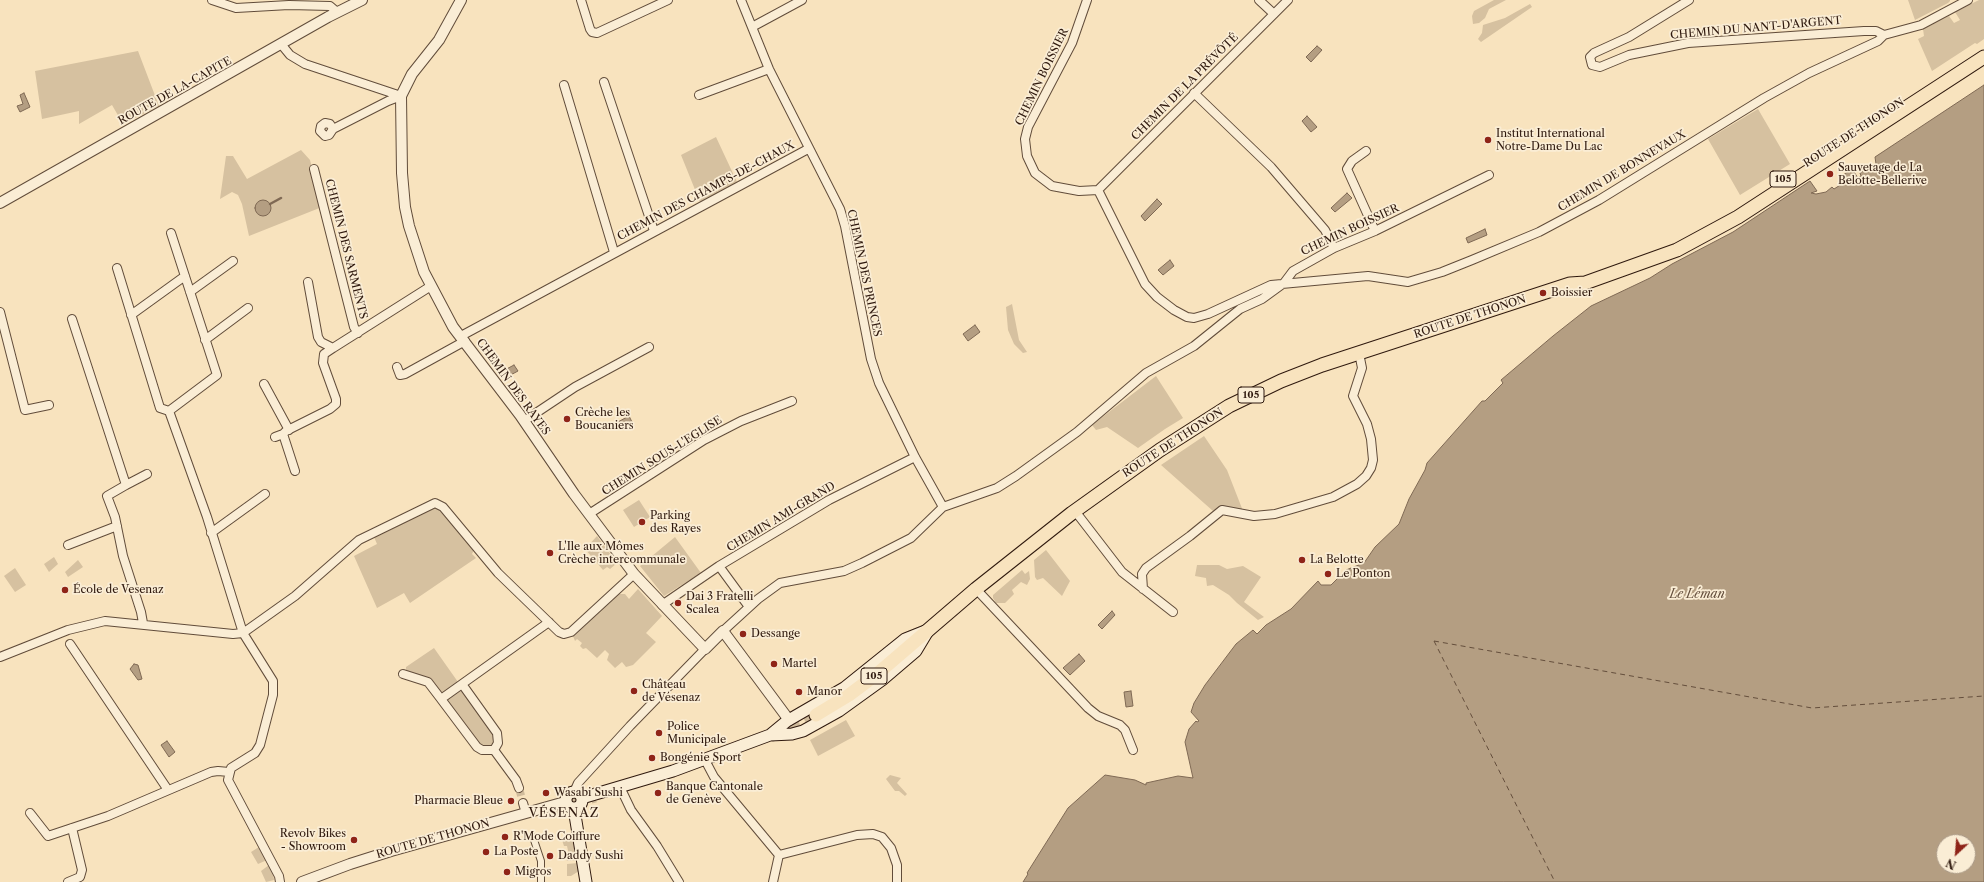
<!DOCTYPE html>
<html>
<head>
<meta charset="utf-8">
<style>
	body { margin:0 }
	#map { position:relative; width:1984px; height:882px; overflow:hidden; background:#f8e3be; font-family:"Libre Caslon Text",serif }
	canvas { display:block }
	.north { position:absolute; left:1936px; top:834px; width:40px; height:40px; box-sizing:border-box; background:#faedd5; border:1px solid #a99885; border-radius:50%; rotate:206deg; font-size:11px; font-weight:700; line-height:16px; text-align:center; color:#2f190e }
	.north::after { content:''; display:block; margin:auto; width:14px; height:18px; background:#8f2418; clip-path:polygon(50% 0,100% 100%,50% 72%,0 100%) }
</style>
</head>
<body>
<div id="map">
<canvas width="1984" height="882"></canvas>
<div class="north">N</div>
</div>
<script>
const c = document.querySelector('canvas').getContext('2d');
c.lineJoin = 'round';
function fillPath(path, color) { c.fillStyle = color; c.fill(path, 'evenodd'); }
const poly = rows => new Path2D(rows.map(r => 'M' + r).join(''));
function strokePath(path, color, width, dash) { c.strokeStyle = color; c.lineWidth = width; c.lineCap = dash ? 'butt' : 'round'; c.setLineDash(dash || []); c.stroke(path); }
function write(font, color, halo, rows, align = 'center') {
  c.font = font + ' "Libre Caslon Text",serif'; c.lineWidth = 3.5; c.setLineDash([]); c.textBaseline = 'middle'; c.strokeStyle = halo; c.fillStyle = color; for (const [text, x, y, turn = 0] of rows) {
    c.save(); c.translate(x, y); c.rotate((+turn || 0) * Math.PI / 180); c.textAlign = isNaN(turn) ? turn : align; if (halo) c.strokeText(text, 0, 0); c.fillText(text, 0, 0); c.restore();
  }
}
fillPath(poly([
	[1494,0,1506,0,1489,9,1485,18,1479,23,1473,24,1472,16,1474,11],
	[1908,0,1950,0,1950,1,1948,3,1915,20],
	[1979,0,1984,0,1984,39,1977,44,1975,43,1932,71,1918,39,1924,36,1923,29,1949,16,1954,23,1960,20,1955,12],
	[1530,4,1532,7,1481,42,1478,39,1482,33,1483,25,1505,18],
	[138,51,159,106,123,124,112,105,79,124,79,111,42,119,35,71],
	[1758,109,1790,164,1740,195,1708,139],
	[716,137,737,182,700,202,681,155],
	[301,150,310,160,322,207,249,236,242,204,238,195,232,192,220,199,226,156,233,156,247,179],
	[1012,304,1019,340,1027,352,1023,353,1014,344,1008,330,1006,307],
	[1156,376,1183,418,1165,429,1138,448,1107,427,1096,430,1092,425],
	[1204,436,1227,470,1243,511,1220,507,1213,511,1161,465],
	[639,500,650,517,634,527,623,510],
	[434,507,439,508,474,550,472,554,476,558,410,603,404,593,377,608,354,556,377,544,374,537],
	[597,536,617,563,610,569,607,567,603,570,585,549],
	[675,537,701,573,664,596,640,566],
	[1046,550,1070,581,1062,596,1043,578,1037,580,1035,577,1034,560],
	[54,557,58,564,49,572,44,564],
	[78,560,83,567,68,577,65,572],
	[1197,565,1219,565,1227,569,1243,566,1261,577,1244,602,1264,617,1258,620,1237,603,1229,595,1213,585,1207,586,1206,578,1195,576],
	[15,568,26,585,15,592,4,576],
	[1022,570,1025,574,1029,571,1030,579,1027,585,1021,582,1012,590,1014,594,1005,603,996,603,993,598,993,595],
	[638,589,662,616,646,633,656,642,633,665,626,667,622,662,615,668,607,660,609,654,605,650,597,658,586,648,583,649,580,646,582,643,577,639,575,641,573,636,618,594,625,594,629,599],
	[434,648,458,682,442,693,406,670,406,667],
	[463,688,495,734,493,747,480,746,448,702,448,699],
	[846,720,855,736,818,756,810,740],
	[890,775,901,778,897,783,907,794,905,796,899,791,895,791,886,779],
	[571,836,578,860,567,861,566,857,569,855,567,846,564,846,562,840],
	[259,847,267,860,258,864,251,852],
	[578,863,579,871,571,876,567,876,567,864],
	[269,865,273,872,274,880,266,882,261,871]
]), '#d6c1a0');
const water = poly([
	[1317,46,1322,50,1311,62,1306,57,1317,46],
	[1984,85,1984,882,1023,882,1028,874,1027,873,1068,808,1105,775,1135,780,1146,785,1146,783,1178,776,1193,778,1185,742,1189,729,1196,721,1197,722,1199,721,1191,712,1194,703,1205,685,1236,644,1253,630,1257,634,1266,625,1291,609,1318,581,1321,585,1331,585,1346,570,1364,563,1375,547,1399,524,1409,499,1425,470,1427,463,1482,401,1485,401,1503,383,1501,380,1553,336,1591,306,1650,278,1672,264,1733,232,1810,181,1817,191,1811,193,1816,194,1826,192,1832,187,1834,189,1845,182,1843,175,1852,169,1858,178,1861,176,1860,173,1876,164,1875,157,1984,85],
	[1944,842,1968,842,1968,866,1944,866,1944,842],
	[24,93,30,107,20,112,17,106,23,104,20,95,24,93],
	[1307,116,1317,127,1311,132,1302,121,1307,116],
	[1347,193,1352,198,1335,212,1331,208,1347,193],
	[1157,199,1162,204,1145,221,1141,216,1157,199],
	'255 208a8 8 0 1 1 16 0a8 8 0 1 1-16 0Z',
	[1485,229,1487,235,1468,243,1466,238,1485,229],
	[1170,260,1174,266,1163,275,1158,270,1170,260],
	[975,325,980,332,968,341,963,334,975,325],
	[514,365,518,371,505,378,501,372,514,365],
	[629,416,632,422,620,429,616,428,616,423,629,416],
	[1112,611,1115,615,1102,629,1098,625,1112,611],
	[1079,654,1085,661,1070,675,1063,668,1079,654],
	[134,664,138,665,142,679,138,680,130,669,134,664],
	[1131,691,1133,706,1126,707,1124,692,1131,691],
	[167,741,175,752,169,757,161,745,167,741]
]);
fillPath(water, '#b49e82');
strokePath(water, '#7f6954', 1);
strokePath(poly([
	[270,204,281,198]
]), '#7f6954', 2.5);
strokePath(poly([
	[1434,641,1812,708,1984,696],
	[1434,641,1555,882]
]), '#644e3c', 1, [5, 4]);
strokePath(poly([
	[519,788,523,803]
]), '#d0bb9b', 8, [8, 4]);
strokePath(poly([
	[770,736,816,715],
	[554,808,595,796]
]), '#d0bb9b', 13, [13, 6]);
const pedestrian = poly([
	[533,837,541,861,541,882]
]);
const minor = poly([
	[212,0,236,8,289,5,330,6,337,12],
	[581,0,590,29,592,32,597,33,668,0],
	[741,0,769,69,840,209,845,226,871,359,879,383,915,457,943,507],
	[1087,0,1072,43,1028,127,1025,139,1027,156,1035,173,1052,186,1079,191,1098,190,1145,284,1157,297,1174,310,1187,317,1194,318,1208,314,1271,285,1368,276,1408,282,1442,272,1472,260,1539,232,1599,200,1764,98,1809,73,1878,41,1884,35],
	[1259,0,1274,14],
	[1689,0,1629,37,1594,53,1590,57,1592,65,1600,67,1629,55,1688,43,1864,31,1876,31,1884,35],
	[752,27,802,0],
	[1884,35,1921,25,1968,0],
	[281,44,290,55,305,64,401,96],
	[604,82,654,231],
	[564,85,614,252],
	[1194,93,1271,167,1325,230,1334,248],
	[699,95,769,69],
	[333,129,330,124,325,123,321,126,320,131,325,136,329,135,333,129,388,101,401,96],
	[1366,151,1352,161,1347,169,1375,231],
	[314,169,354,327,358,333],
	[1098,190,1288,0],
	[117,268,160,408,169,411,207,517,243,633,273,681,273,695,260,745,255,753,231,768,228,780,279,876,280,882],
	[190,292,233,261],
	[0,312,25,410,49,405],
	[131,315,185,276],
	[72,319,126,485,107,496,115,517,123,556,141,612,143,623],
	[461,336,808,149],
	[205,340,248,308],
	[333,348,431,286],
	[397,367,400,375,405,374,465,341],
	[264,384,289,430],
	[169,411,217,375,171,233],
	[524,421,575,387,649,347],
	[275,437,283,434],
	[295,471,283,434,286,431,330,409,336,404,336,399,323,363,324,354,333,348,321,342,318,337,308,282],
	[126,485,147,474],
	[1075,511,1122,572,1173,612],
	[589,514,704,440,741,421,792,401],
	[211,533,265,494],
	[68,545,117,526],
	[719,566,749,607],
	[976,589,1088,708,1098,716,1120,725,1125,730,1133,750],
	[1143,589,1142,574,1146,568,1190,536,1222,510,1254,516,1275,514,1333,497,1357,484,1366,476,1371,468,1373,460,1371,439,1367,424,1353,396,1362,368,1359,353],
	[662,605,719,566,829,500,915,457],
	[723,631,758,599,780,583,844,571,862,563,911,538,943,507,997,488,1016,476,1077,432,1146,373,1194,346,1240,309,1262,299,1284,283,1293,271,1334,248,1375,231,1489,175],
	[243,633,295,596,359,540,435,503,443,507,498,573,559,632,564,634,571,632,634,574],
	[70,644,168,790],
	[0,657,68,630,105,621,233,634,243,633],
	[403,674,428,682,441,699,549,622],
	[462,684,497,733,498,743,494,750,516,780,519,788],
	[441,699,477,747,482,750,494,750],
	[705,760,714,777,779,855],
	[620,787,631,810,657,846,679,882],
	[574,792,578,783,630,726,705,649],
	[523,803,526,813],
	[30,813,48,836,108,816,211,772,218,771,229,772],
	[779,855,857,835,873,834,882,837,891,848,897,865,897,882],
	[68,882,80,877,82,870,72,828],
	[773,882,779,855]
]);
const tertiary = poly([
	[461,0,439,40,412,74,401,96,402,173,405,207,409,226,424,272,453,327,520,415,574,494,634,574,705,649,723,631,789,720],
	[0,203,328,17,362,0],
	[302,882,350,864,391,851,565,802]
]);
const secondary = poly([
	[770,735,787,721,844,688,905,639,925,631],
	'566 800a8 8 0 1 1 16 0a8 8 0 1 1-16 0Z',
	[582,798,673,771,770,735,792,734,803,731,839,711,882,680,916,651,928,631],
	[574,809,586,882]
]);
const primary = poly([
	[816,715,849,695,877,674,976,589,1072,513,1160,450,1229,406,1281,381,1322,365,1570,284,1585,283,1677,250,1738,217,1984,57]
]);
strokePath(pedestrian, '#614c3a', 8);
strokePath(minor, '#614c3a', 10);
strokePath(tertiary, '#614c3a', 12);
strokePath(secondary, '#2f190e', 13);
strokePath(primary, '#2f190e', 15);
strokePath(pedestrian, '#faedd5', 6);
strokePath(minor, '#faedd5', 8);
strokePath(tertiary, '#faedd5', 10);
strokePath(secondary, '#faedd5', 11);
strokePath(primary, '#f8e3be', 13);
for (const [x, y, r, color] of [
	[1488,140,4,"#8f2418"],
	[1830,174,4,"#8f2418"],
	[1543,293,4,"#8f2418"],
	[567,419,4,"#8f2418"],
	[642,522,4,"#8f2418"],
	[550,553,4,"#8f2418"],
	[1302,560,4,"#8f2418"],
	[1328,574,4,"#8f2418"],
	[65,590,4,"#8f2418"],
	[678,603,4,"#8f2418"],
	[743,634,4,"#8f2418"],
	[774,664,4,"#8f2418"],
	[634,691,4,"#8f2418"],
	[799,692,4,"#8f2418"],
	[659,733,4,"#8f2418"],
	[652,758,4,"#8f2418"],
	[546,793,4,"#8f2418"],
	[658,793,4,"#8f2418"],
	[511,801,4,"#8f2418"],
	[505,837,4,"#8f2418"],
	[354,840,4,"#8f2418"],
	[486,852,4,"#8f2418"],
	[550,856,4,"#8f2418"],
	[507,872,4,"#8f2418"]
]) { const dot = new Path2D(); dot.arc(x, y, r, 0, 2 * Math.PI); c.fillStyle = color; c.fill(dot); strokePath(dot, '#faedd5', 1.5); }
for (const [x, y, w] of [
	[1783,179,26],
	[1251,395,26],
	[874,676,26]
]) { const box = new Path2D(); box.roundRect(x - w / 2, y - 8, w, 16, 3); c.fillStyle = '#faedd5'; c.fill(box); strokePath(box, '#2f190e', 1); }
write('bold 10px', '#2f190e', null, [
	["105",1783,179],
	["105",1251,395],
	["105",874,676]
]);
write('11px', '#2f190e', '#faedd5', [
	["CHEMIN DU NANT-D'ARGENT",1756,28,-5],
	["CHEMIN BOISSIER",1042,77,-64],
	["CHEMIN DE LA PRÉVÔTÉ",1185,87,-45],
	["ROUTE DE LA-CAPITE",175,91,-29],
	["ROUTE DE THONON",1854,133,-33],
	["CHEMIN DE BONNEVAUX",1622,171,-31],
	["CHEMIN DES CHAMPS-DE-CHAUX",706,191,-28],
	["CHEMIN BOISSIER",1350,230,-25],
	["CHEMIN DES SARMENTS",346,249,76],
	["CHEMIN DES PRINCES",864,273,78],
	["ROUTE DE THONON",1470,317,-18],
	["CHEMIN DES RAYES",513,387,54],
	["ROUTE DE THONON",1173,443,-33],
	["CHEMIN SOUS-L'EGLISE",662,456,-32],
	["CHEMIN AMI-GRAND",781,517,-31],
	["ROUTE DE THONON",433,839,-16]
]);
write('11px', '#2f190e', '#faedd5', [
	["Institut International",1496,134],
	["Notre-Dame Du Lac",1496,147],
	["Sauvetage de La",1838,168],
	["Belotte-Bellerive",1838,181],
	["Boissier",1551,293],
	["Crèche les",575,413],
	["Boucaniers",575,426],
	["Parking",650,516],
	["des Rayes",650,529],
	["L'Ile aux Mômes",558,547],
	["Crèche intercommunale",558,560],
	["La Belotte",1310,560],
	["Le Ponton",1336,574],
	["École de Vesenaz",73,590],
	["Dai 3 Fratelli",686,597],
	["Scalea",686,610],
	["Dessange",751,634],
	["Martel",782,664],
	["Château",642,685],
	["de Vésenaz",642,698],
	["Manor",807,692],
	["Police",667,727],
	["Municipale",667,740],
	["Bongénie Sport",660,758],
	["Banque Cantonale",666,787],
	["de Genève",666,800],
	["Wasabi Sushi",554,793],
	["Pharmacie Bleue",503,801,"right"],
	["Revolv Bikes",346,834,"right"],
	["- Showroom",346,847,"right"],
	["R'Mode Coiffure",513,837],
	["La Poste",494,852],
	["Daddy Sushi",558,856],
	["Migros",515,872]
], 'left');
write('italic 12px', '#644e3c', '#faedd5', [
	["Le Léman",1697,595]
]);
c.letterSpacing = '1px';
write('13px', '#2f190e', '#faedd5', [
	["VÉSENAZ",564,813]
]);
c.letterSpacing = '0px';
</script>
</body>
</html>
